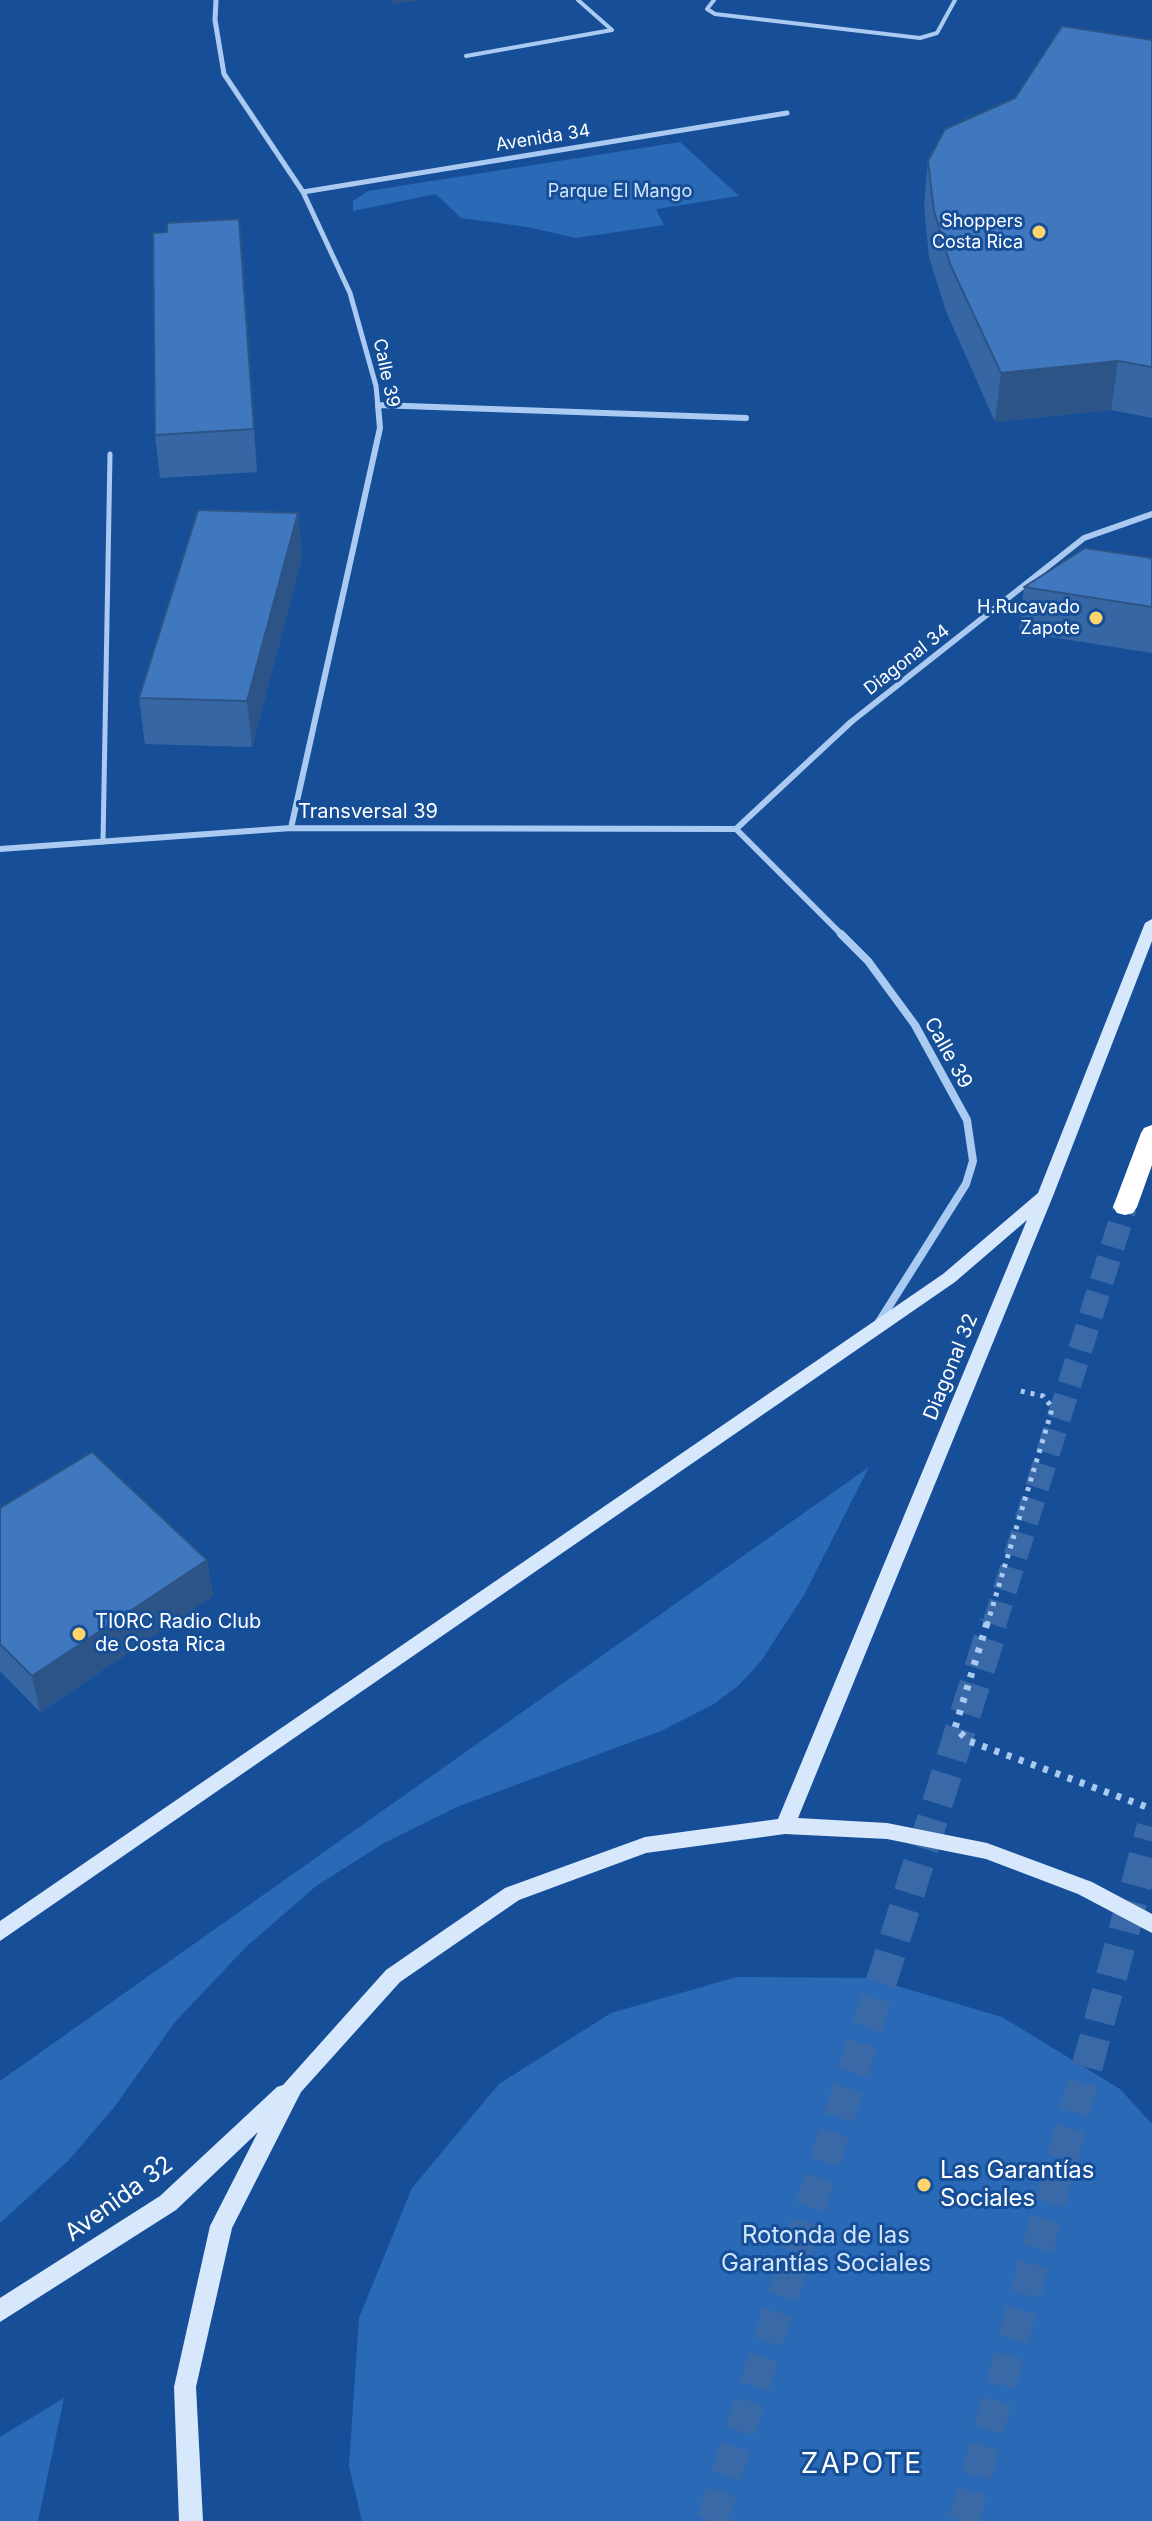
<!DOCTYPE html>
<html>
<head>
<meta charset="utf-8">
<style>
	body { margin:0 }
	canvas { display:block; background:#164f98 }
</style>
</head>
<body>
<canvas width="1152" height="2521"></canvas>
<script>
const c = document.querySelector('canvas').getContext('2d');
c.lineJoin = 'round';
function fillPath(path, color) { c.fillStyle = color; c.fill(path, 'evenodd'); }
const poly = rows => new Path2D(rows.map(r => 'M' + r).join(''));
function strokePath(path, color, width, dash) { c.strokeStyle = color; c.lineWidth = width; c.lineCap = dash ? 'butt' : 'round'; c.setLineDash(dash || []); c.stroke(path); }
function write(font, color, halo, rows, align = 'center') {
  c.font = font + ' Inter,sans-serif'; c.lineWidth = 6; c.setLineDash([]); c.textBaseline = 'middle'; c.strokeStyle = halo; c.fillStyle = color; for (const [text, x, y, turn = 0] of rows) {
    c.save(); c.translate(x, y); c.rotate((+turn || 0) * Math.PI / 180); c.textAlign = isNaN(turn) ? turn : align; if (halo) c.strokeText(text, 0, 0); c.fillText(text, 0, 0); c.restore();
  }
}
fillPath(poly([
	[680,142,739,196,656,209,664,225,576,238,528,227,461,218,436,194,353,211,353,201,368,191],
	[869,1467,804,1595,761,1661,739,1685,714,1704,661,1731,459,1806,384,1843,316,1886,246,1947,175,2022,115,2106,69,2160,0,2223,0,2081],
	[737,1977,870,1978,1002,2017,1120,2089,1152,2124,1152,2521,362,2521,349,2466,359,2318,412,2188,499,2084,611,2013],
	[64,2398,38,2521,0,2521,0,2437]
]), '#2a69b6');
strokePath(poly([
	[994,1625,1125,1207]
]), '#3969a7', 24, [24, 12]);
strokePath(poly([
	[712,2521,994,1623],
	[964,2521,1152,1827]
]), '#3969a7', 31, [31, 16]);
strokePath(poly([
	[987,1625,1051,1413,1051,1406,1043,1396,1016,1390]
]), '#aacaf2', 5, [4, 6]);
strokePath(poly([
	[987,1623,955,1728,969,1741,1152,1809]
]), '#aacaf2', 7, [5, 8]);
strokePath(poly([
	[714,0,707,9,715,14,920,38,937,33,955,0],
	[466,56,612,30,578,0]
]), '#aacaf2', 4);
strokePath(poly([
	[103,842,110,454]
]), '#aacaf2', 5);
strokePath(poly([
	[216,0,215,20,224,74,303,192,350,293,376,386,378,407],
	[303,192,787,113],
	[378,405,433,407]
]), '#aacaf2', 5);
strokePath(poly([
	[378,405,746,418],
	[291,828,380,428,378,405],
	[736,829,843,936],
	[736,829,851,722,1084,538,1152,514],
	[0,849,291,828,736,829]
]), '#aacaf2', 6);
strokePath(poly([
	[841,934,868,961,915,1025,967,1120,973,1161,966,1184,879,1322]
]), '#aacaf2', 8);
fillPath(poly([
	[1152,919,1152,941,1053,1196,798,1818,887,1823,987,1843,1092,1882,1152,1914,1152,1933,1078,1894,986,1859,887,1839,785,1834,646,1853,519,1900,400,1982,301,2092,232,2228,196,2387,203,2521,179,2521,174,2387,210,2226,258,2132,176,2210,0,2322,0,2298,160,2196,277,2087,283,2085,386,1970,505,1888,645,1837,778,1819,1027,1220,955,1282,0,1941,0,1921,943,1274,1038,1193,1145,923,1152,919]
]), '#d8e8fc');
fillPath(poly([
	[1152,1125,1152,1165,1137,1207,1133,1213,1125,1215,1117,1213,1113,1207,1141,1133,1144,1128,1152,1125]
]), '#fff');
fillPath(poly([
	[1152,40,1152,418,1111,410,995,422,946,311,929,257,924,206,928,161],
	[243,259,257,472,160,478,155,435],
	[298,513,302,557,252,747,145,744,139,698],
	[1152,558,1152,653,1019,632,1024,587],
	[0,1508,207,1560,213,1596,40,1712,0,1671]
]), '#3667a4');
fillPath(poly([
	[391,0,422,0,392,4],
	[239,219,243,259,257,472,254,429],
	[1118,361,1111,410,995,422,1001,373],
	[298,513,302,557,252,747,247,701],
	[207,1560,213,1596,40,1712,32,1676]
]), '#2c5486');
const building = poly([
	[1062,26,1152,40,1152,367,1118,361,1001,373,950,264,934,211,928,161,945,129,1015,98,1062,26],
	[239,219,254,429,155,435,153,233,167,232,167,223,239,219],
	[198,510,298,513,247,701,139,698,198,510],
	[1085,548,1152,558,1152,607,1024,587,1085,548],
	[92,1452,207,1560,32,1676,0,1644,0,1508,92,1452]
]);
fillPath(building, '#3f78bf');
strokePath(building, '#2c5486', 2);
for (const [x, y, r, color] of [
	[1039,232,8,"#ffd46a"],
	[1096,618,8,"#ffd46a"],
	[79,1634,8,"#ffd46a"],
	[924,2185,8,"#ffd46a"]
]) { const dot = new Path2D(); dot.arc(x, y, r, 0, 2 * Math.PI); c.fillStyle = color; c.fill(dot); strokePath(dot, '#164f98', 3); }
write('18px', '#fff', '#164f98', [
	["Avenida 34",543,138,-9],
	["Calle 39",386,373,78],
	["Diagonal 34",907,660,-38]
]);
write('18px', '#d1e5fc', '#164f98', [
	["Parque El Mango",620,192]
]);
write('18px', '#fff', '#164f98', [
	["Shoppers",1023,222],
	["Costa Rica",1023,243],
	["H.Rucavado",1080,608],
	["Zapote",1080,629]
], 'right');
write('20px', '#fff', '#164f98', [
	["Transversal 39",368,812],
	["Calle 39",948,1053,61],
	["Diagonal 32",951,1367,-68]
]);
write('20px', '#fff', '#164f98', [
	["TI0RC Radio Club",95,1622],
	["de Costa Rica",95,1645]
], 'left');
write('24px', '#fff', '#164f98', [
	["Las Garantías",940,2171],
	["Sociales",940,2199]
], 'left');
write('24px', '#fff', '#164f98', [
	["Avenida 32",119,2199,-36]
]);
write('24px', '#d1e5fc', '#164f98', [
	["Rotonda de las",826,2236],
	["Garantías Sociales",826,2264]
]);
c.letterSpacing = '2px';
write('28px', '#fff', '#164f98', [
	["ZAPOTE",862,2465]
]);
c.letterSpacing = '0px';
</script>
</body>
</html>
